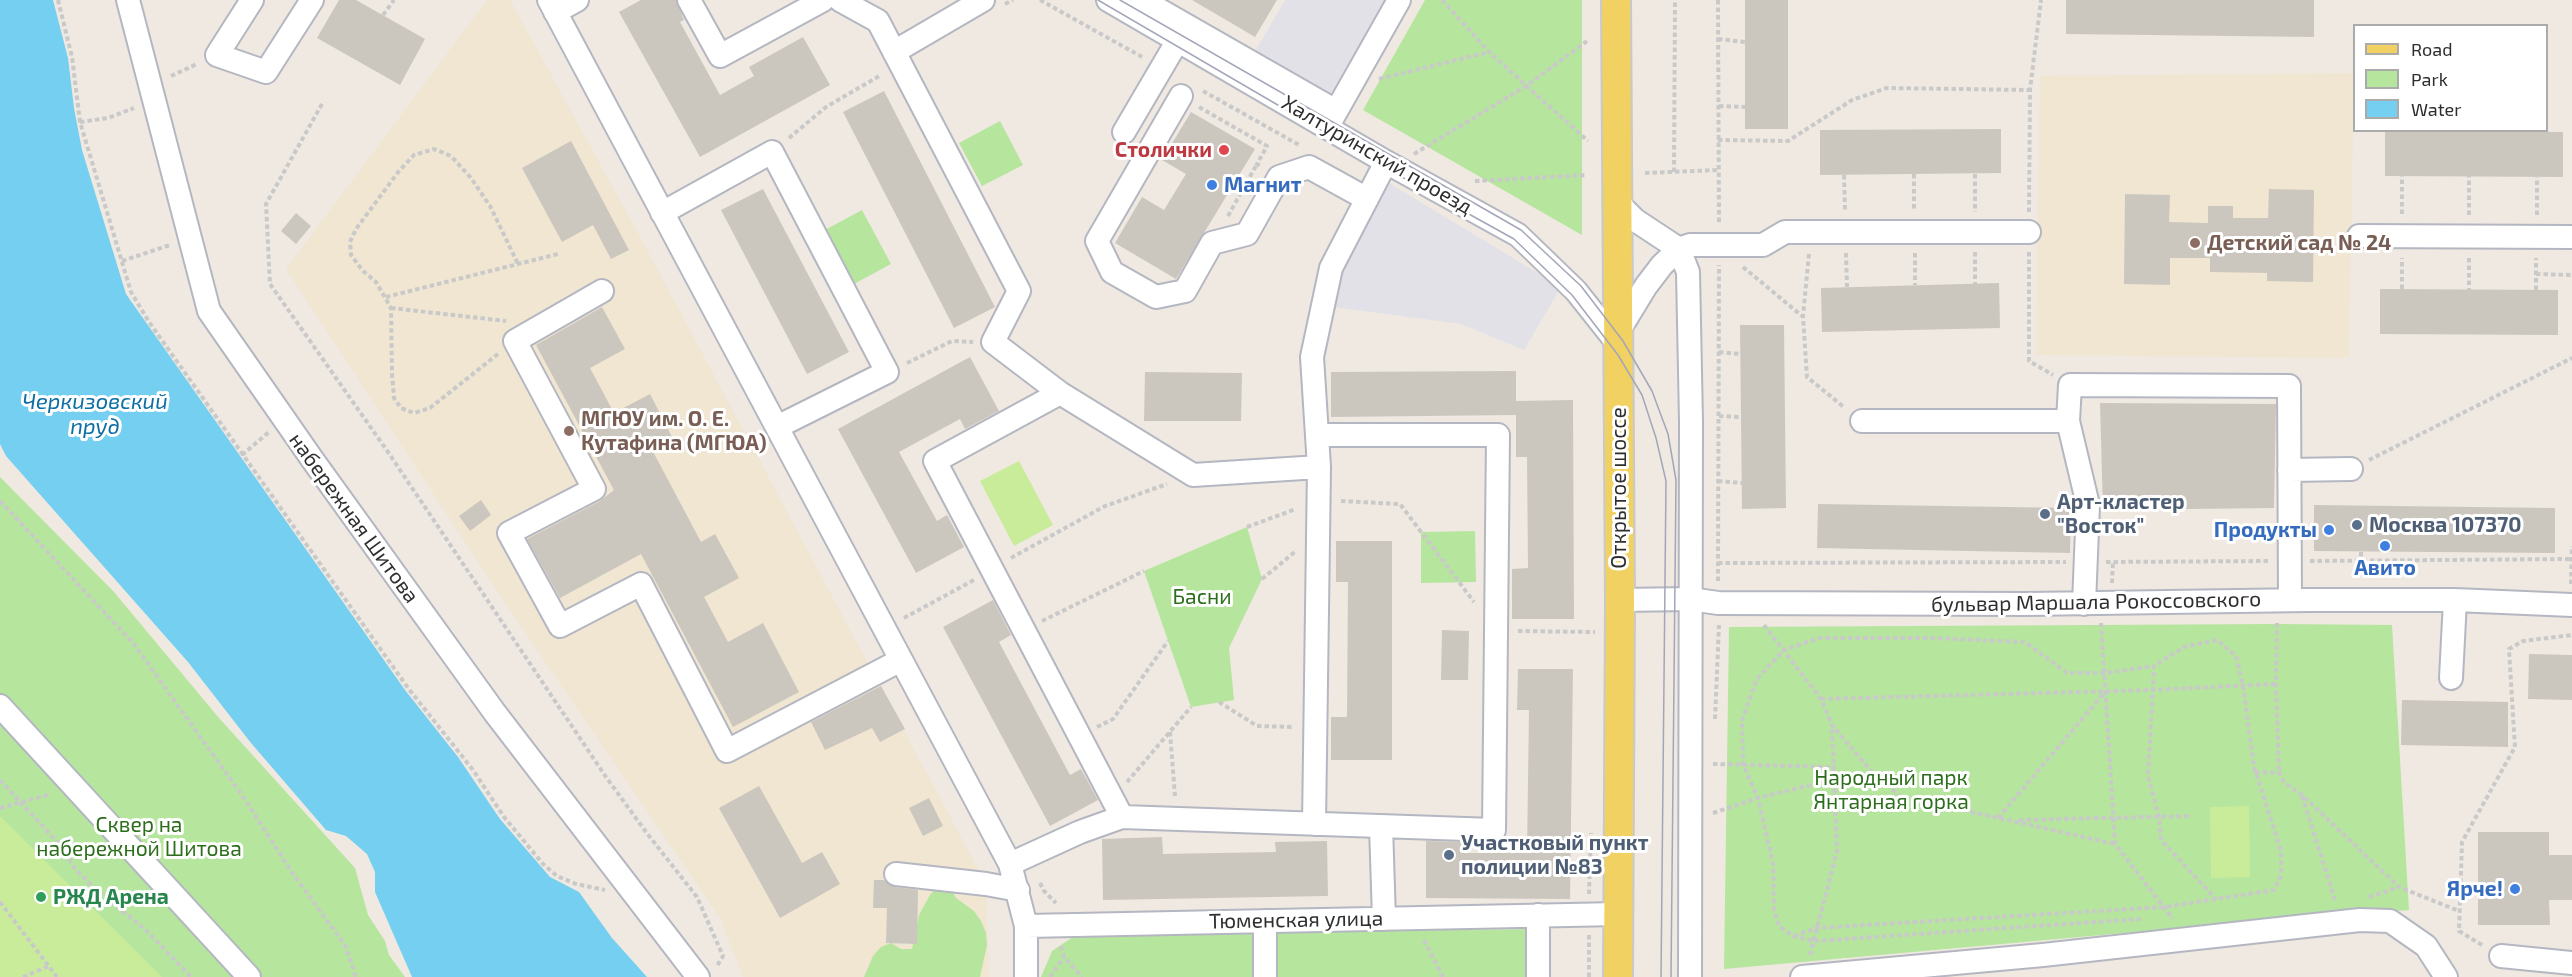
<!DOCTYPE html>
<html>
<head>
<meta charset="utf-8">
<style>
	body { margin:0 }
	#map { position:relative; width:2572px; height:977px; overflow:hidden; background:#efe9e1; font-family:"Exo 2",sans-serif }
	canvas { display:block }
	.legend { position:absolute; left:2353px; top:24px; width:195px; height:108px; box-sizing:border-box; background:#fff; border:2px solid #ababab; margin:0; padding:8px 10px; list-style:none; font-size:18px; color:#2e2e2e }
	.legend li { display:flex; align-items:center; gap:12px; height:30px }
	.legend b { width:30px; border:2px solid #ababab }
</style>
</head>
<body>
<div id="map">
<canvas width="2572" height="977"></canvas>
<ul class="legend">
<li><b style="height:8px;background:#f2d163"></b>Road</li>
<li><b style="height:16px;background:#b6e59e"></b>Park</li>
<li><b style="height:16px;background:#75cff0"></b>Water</li>
</ul>
</div>
<script>
const c = document.querySelector('canvas').getContext('2d');
c.lineJoin = 'round';
function fillPath(path, color) { c.fillStyle = color; c.fill(path, 'evenodd'); }
const poly = rows => new Path2D(rows.map(r => 'M' + r).join(''));
function strokePath(path, color, width, dash) { c.strokeStyle = color; c.lineWidth = width; c.lineCap = dash ? 'butt' : 'round'; c.setLineDash(dash || []); c.stroke(path); }
function write(font, color, halo, rows, align = 'center') {
  c.font = font + ' "Exo 2",sans-serif'; c.lineWidth = 6; c.setLineDash([]); c.textBaseline = 'middle'; c.strokeStyle = halo; c.fillStyle = color; for (const [text, x, y, turn = 0] of rows) {
    c.save(); c.translate(x, y); c.rotate((+turn || 0) * Math.PI / 180); c.textAlign = isNaN(turn) ? turn : align; if (halo) c.strokeText(text, 0, 0); c.fillText(text, 0, 0); c.restore();
  }
}
fillPath(poly([
	[1285,0,1385,0,1329,98,1253,55],
	[1389,183,1561,287,1524,350,1461,324,1333,307,1340,271]
]), '#e3e1e8');
fillPath(poly([
	[487,0,510,0,639,235,986,884,989,977,743,977,720,918,499,594,286,269],
	[2354,73,2349,358,2036,355,2040,76]
]), '#f0e6d1');
fillPath(poly([
	[1425,0,1582,0,1582,235,1363,110],
	[1000,121,1023,165,982,186,959,143],
	[862,210,891,264,854,284,825,230],
	[0,477,114,592,219,718,355,868,368,915,385,941,389,955,405,977,0,977],
	[1247,527,1262,579,1229,648,1234,700,1191,707,1144,571],
	[1475,531,1476,582,1421,583,1421,532],
	[2277,624,2392,625,2409,910,2180,928,1724,969,1729,627],
	[938,886,950,887,956,898,974,911,981,921,986,933,987,945,980,977,864,977,873,956,881,947,891,943,901,949,912,949,919,915,930,895],
	[1532,929,1530,977,1041,977,1052,951,1076,935]
]), '#b6e59e');
fillPath(poly([
	[1019,461,1053,525,1014,546,980,481],
	[2249,806,2250,877,2211,878,2210,807],
	[0,816,162,977,0,977]
]), '#c9ec9a');
fillPath(poly([
	[0,0,53,0,68,58,74,108,82,150,126,294,405,690,458,757,500,819,550,877,579,892,612,938,647,977,412,977,375,892,375,872,367,854,346,836,326,830,251,743,188,662,6,456,0,444]
]), '#75cff0');
fillPath(poly([
	[339,0,356,0,425,39,400,85,317,38],
	[641,0,676,0,684,20,680,22,720,95,754,76,749,67,803,37,830,85,700,157,619,12],
	[1192,0,1277,0,1255,37],
	[1745,0,1788,0,1788,129,1745,129],
	[2066,0,2314,0,2314,37,2066,34],
	[884,91,995,307,954,328,843,112],
	[1191,112,1255,149,1176,279,1115,243,1142,197,1164,210,1186,174,1162,160],
	[2001,129,2001,173,1820,175,1820,130],
	[2385,131,2563,132,2563,177,2385,176],
	[571,141,629,250,611,259,593,225,562,242,522,168],
	[763,189,849,352,807,374,721,210],
	[2269,189,2314,190,2313,282,2267,281,2267,273,2210,272,2210,258,2170,258,2170,285,2124,284,2125,194,2170,195,2169,222,2208,223,2208,206,2233,206,2233,218,2268,218],
	[296,213,311,226,296,244,281,231],
	[1999,283,2000,328,1822,332,1821,288],
	[2380,289,2558,290,2558,335,2380,334],
	[602,307,625,349,590,368,614,413,650,394,672,437,651,448,701,542,715,534,739,578,704,597,728,642,763,623,799,692,733,727,641,554,560,598,527,539,600,501,614,490,536,345],
	[1740,325,1784,325,1786,508,1742,509],
	[970,357,999,411,965,429,960,419,899,452,937,521,947,515,964,547,916,573,838,429],
	[1516,371,1516,401,1573,400,1574,619,1512,619,1512,569,1528,568,1527,457,1516,457,1516,415,1331,417,1331,372],
	[1145,372,1242,373,1241,421,1144,421],
	[2100,403,2276,404,2274,508,2103,510],
	[481,500,491,515,470,531,459,516],
	[1818,504,2071,508,2070,553,1817,548],
	[2314,505,2555,508,2555,553,2314,551],
	[1336,541,1392,541,1392,760,1331,760,1331,717,1347,717,1348,582,1336,582],
	[993,600,1011,635,999,642,1070,775,1081,769,1098,800,1050,826,943,627],
	[1442,630,1469,631,1468,680,1441,680],
	[2529,654,2572,655,2572,700,2528,699],
	[1518,669,1573,669,1570,899,1426,898,1426,841,1462,842,1462,853,1527,853,1529,710,1517,710],
	[881,686,905,729,880,742,872,728,825,750,811,722],
	[2402,700,2508,702,2508,747,2401,745],
	[759,786,802,863,822,852,840,884,780,918,719,808],
	[929,798,943,826,923,836,909,808],
	[2478,832,2549,832,2549,855,2572,855,2572,900,2549,900,2550,925,2478,925],
	[1162,837,1163,854,1276,852,1275,842,1327,841,1328,896,1103,900,1102,839],
	[874,880,884,880,895,887,918,890,917,944,886,943,887,908,873,908]
]), '#cbc7bf');
const minor = poly([
	[128,0,209,311,312,459,495,713,698,977],
	[252,0,217,55,266,72,312,0],
	[549,0,1010,864,1026,926,1026,977],
	[689,0,720,56,823,0],
	[840,0,878,21,1019,291,993,342,1060,393,935,461,1122,817],
	[1108,0,1386,162,1518,235,1576,291,1618,344],
	[1142,0,1336,111],
	[555,12,577,0],
	[894,52,983,0],
	[1181,96,1097,241,1112,272,1156,297,1185,291,1212,243,1247,234,1279,177,1309,167,1367,199],
	[1329,124,1399,0],
	[1124,132,1178,40],
	[1617,196,1623,208,1635,220,1679,249,1688,272,1691,421,1690,977],
	[662,213,772,152,887,372,777,427],
	[2359,236,2572,237],
	[602,291,515,341,594,489,509,533,560,626,641,584,727,751,901,660],
	[1618,332,1646,286,1662,265,1679,249,1690,245,1763,245,1785,232,2029,232],
	[1060,393,1193,475,1319,467],
	[1862,421,2068,421,2070,385,2289,386,2290,600],
	[2068,421,2088,505,2084,604],
	[2289,470,2351,469],
	[1620,600,1690,599,1718,603,2027,604,2308,600,2455,600,2572,605],
	[2451,678,2455,600],
	[0,706,249,977],
	[1314,824,1319,467,1312,357,1331,268,1386,162],
	[1381,826,1384,919],
	[1010,864,1080,832,1122,817,1494,830,1498,435,1317,435],
	[896,874,986,884,1018,890],
	[1026,926,1618,914],
	[2501,956,2572,963],
	[1265,977,1265,921],
	[1538,977,1538,915],
	[1802,977,2043,955,2360,920,2390,921,2426,946,2446,977]
]);
const major = poly([
	[1616,0,1620,600,1618,977]
]);
strokePath(minor, '#b4b7c1', 26);
strokePath(major, '#c9c9c9', 32);
strokePath(poly([
	[58,0,72,57,80,122,131,292,149,322,408,688,473,770,504,817,543,864,557,876,576,884,605,890],
	[1040,0,1144,58],
	[1442,0,1489,52,1588,141],
	[1718,0,1719,224],
	[1005,4,1013,0],
	[383,15,394,0],
	[1718,39,1745,42],
	[171,76,197,64],
	[1379,79,1489,52],
	[1203,91,1301,146],
	[322,104,266,204,270,284,388,452,606,777,646,832,697,897,723,956,717,966],
	[1719,106,1745,107],
	[1199,107,1267,146,1257,164,1261,166],
	[80,122,108,118,134,108],
	[789,138,826,107,881,75],
	[1718,140,1788,141,1852,100,1887,88,2030,90],
	[1414,154,1526,86,1587,41],
	[1674,172,1675,0],
	[1645,173,1718,170],
	[1914,174,1914,209],
	[1975,174,1975,212],
	[1844,175,1845,210],
	[1475,181,1587,175],
	[2029,212,2030,90,2041,0],
	[2402,214,2402,176],
	[2469,215,2469,176],
	[2537,215,2537,177],
	[1228,216,1257,164],
	[1975,252,1975,284],
	[2029,252,2029,361,2053,375],
	[1846,253,1847,287],
	[1915,253,1915,285],
	[1809,254,1803,316,1807,377,1845,408],
	[2469,258,2469,290],
	[122,261,170,245],
	[1743,267,1802,316],
	[2536,274,2572,275],
	[2402,289,2402,258],
	[2536,290,2536,258],
	[386,297,558,254],
	[391,308,506,321],
	[1719,352,1740,354],
	[498,354,430,408,414,413,401,408,394,398,392,374,391,308,376,282,363,271,351,255,350,242,356,229,399,171,414,155,434,149,451,156,471,178,490,206,518,264],
	[907,363,952,341,973,342],
	[1719,416,1741,417],
	[242,455,269,432],
	[2369,460,2572,358],
	[1718,481,1742,483],
	[0,501,134,644,246,801,293,874,345,945,356,977],
	[1341,501,1400,504,1474,602],
	[1247,527,1296,509],
	[2361,552,2361,561],
	[1011,558,1105,506,1167,484],
	[2310,561,2572,559],
	[2106,562,2269,561],
	[1718,563,2066,562],
	[1262,579,1296,551],
	[1718,581,1719,265],
	[2112,583,2113,562],
	[2571,584,2572,546],
	[904,618,974,580],
	[1042,621,1144,571],
	[2101,623,2115,844,2173,919],
	[2277,623,2276,684,2279,773],
	[1764,625,1821,699,1832,725,1871,771,1900,796,2115,844],
	[1518,631,1595,632],
	[1821,699,2151,690,2276,684],
	[1219,702,1257,726,1294,727],
	[1715,719,1719,625],
	[1097,727,1113,719,1168,641],
	[1170,732,1175,796],
	[1713,764,1835,767],
	[2255,772,2279,773,2284,782,2302,795,2399,887,2459,911],
	[0,780,59,844,76,870,100,893,147,931,191,977],
	[1127,782,1191,707],
	[2302,796,2335,900],
	[0,808,51,794],
	[1713,813,1758,798,1835,779],
	[1998,818,2105,692],
	[2019,820,2192,816],
	[1040,883,1044,891,1056,903],
	[1589,894,1591,833],
	[2369,897,2399,887],
	[0,902,57,977],
	[2141,919,1814,941,1793,936,1779,926,1774,910,1773,863,1758,798,1743,765,1742,720,1757,679,1784,650,1819,638,1934,638,2025,642,2067,673,2106,673,2154,666],
	[1589,935,1589,977],
	[1794,936,1816,928,2164,907,2216,899,2274,890,2281,876,2281,851,2254,767,2243,686,2236,656,2217,640,2184,647,2154,666,2148,776,2159,817,2161,840,2216,899],
	[1424,940,1443,977],
	[2482,945,2459,931,2462,842,2515,747,2509,649,2523,641,2572,635],
	[1061,946,1064,957,1082,977],
	[1810,955,1837,851,1832,726],
	[23,977,49,966],
	[1050,977,1064,957]
]), '#c9c9c9', 4, [4.5, 3]);
strokePath(minor, '#fff', 22);
strokePath(major, '#f2d163', 28);
strokePath(poly([
	[1098,0,1384,167,1514,239,1572,295,1618,355,1642,395,1656,438,1666,481,1661,977],
	[1120,0,1521,230,1581,286,1623,341,1652,391,1668,434,1676,480,1671,977]
]), '#a3a6b8', 1.5);
for (const [x, y, r, color] of [
	[1224,150,6,"#e0444e"],
	[1212,185,6,"#3f7fe0"],
	[2195,243,6,"#8d6e63"],
	[569,431,6,"#8d6e63"],
	[2045,514,6,"#5c6f8a"],
	[2357,525,6,"#5c6f8a"],
	[2329,530,6,"#3f7fe0"],
	[2385,546,6,"#3f7fe0"],
	[1449,855,6,"#5c6f8a"],
	[2515,889,6,"#3f7fe0"],
	[41,897,6,"#2e9e5b"]
]) { const dot = new Path2D(); dot.arc(x, y, r, 0, 2 * Math.PI); c.fillStyle = color; c.fill(dot); strokePath(dot, '#fff', 2); }
write('bold 21px', '#be3a42', '#fff', [
	["Столички",1212,150]
], 'right');
write('21px', '#2e2e2e', '#fff', [
	["Халтуринский проезд",1377,155,30],
	["Открытое шоссе",1619,488,-90],
	["набережная Шитова",354,518,54],
	["бульвар Маршала Рокоссовского",2096,602,-1],
	["Тюменская улица",1296,920,-1]
]);
write('bold 21px', '#366cbe', '#fff', [
	["Магнит",1224,185,"left"],
	["Продукты",2317,530],
	["Авито",2385,568,"center"],
	["Ярче!",2503,889]
], 'right');
write('bold 21px', '#785e54', '#fff', [
	["Детский сад № 24",2207,243],
	["МГЮУ им. О. Е.",581,419],
	["Кутафина (МГЮА)",581,443]
], 'left');
write('bold 21px', '#4e5e75', '#fff', [
	["Арт-кластер",2057,502],
	["\"Восток\"",2057,526],
	["Москва 107370",2369,525],
	["Участковый пункт",1461,843],
	["полиции №83",1461,867]
], 'left');
write('21px', '#2c6e1b', '#fff', [
	["Басни",1202,597],
	["Народный парк",1891,778],
	["Янтарная горка",1891,802],
	["Сквер на",139,825],
	["набережной Шитова",139,849]
]);
write('bold 21px', '#27864d', '#fff', [
	["РЖД Арена",53,897]
], 'left');
write('italic 22px', '#0d6fa3', '#fff', [
	["Черкизовский",95,402],
	["пруд",95,427]
]);
</script>
</body>
</html>
